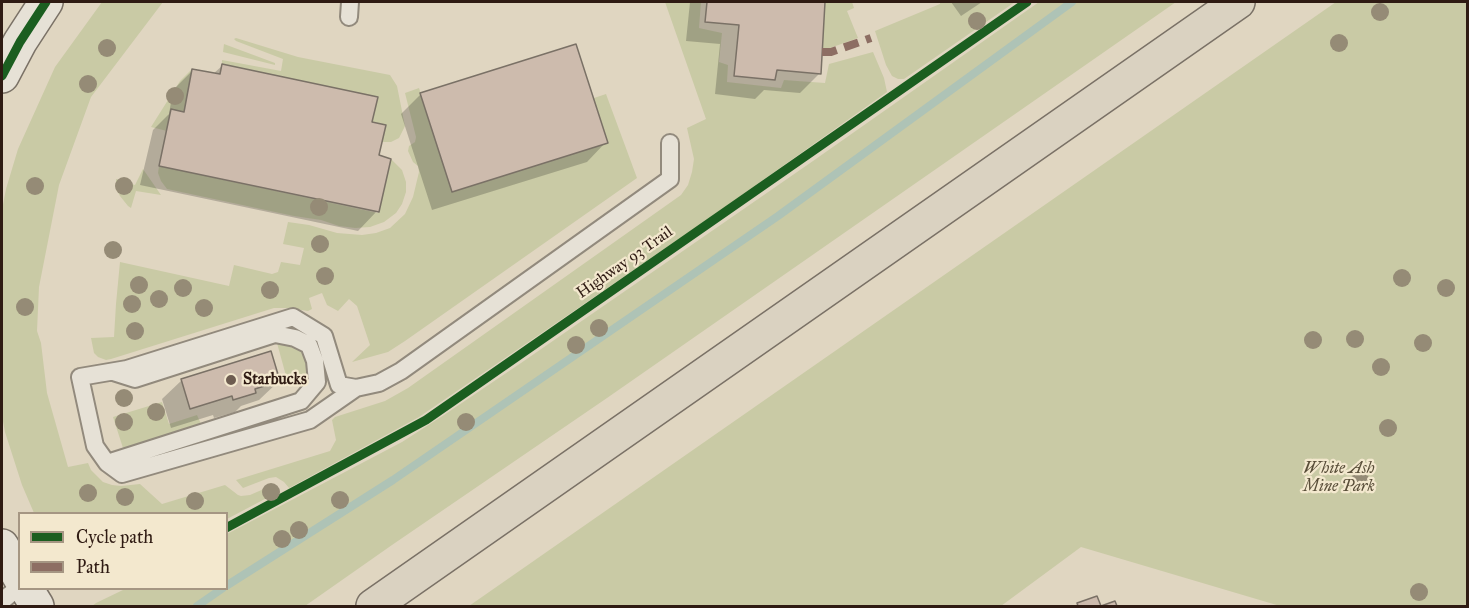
<!DOCTYPE html>
<html>
<head>
<meta charset="utf-8">
<style>
	body { margin:0 }
	#map { position:relative; width:1469px; height:608px; overflow:hidden; background:#e0d6c1; font-family:"IM FELL Great Primer",serif }
	canvas { display:block }
	.frame { position:absolute; inset:0; border:3px solid #2f1b13; pointer-events:none }
	.legend { position:absolute; left:18px; top:512px; width:210px; height:78px; box-sizing:border-box; background:#f3e8ce; border:2px solid #a59683; margin:0; padding:8px 10px; list-style:none; font-size:18px; color:#2f1b13 }
	.legend li { display:flex; align-items:center; gap:12px; height:30px }
	.legend b { width:30px; border:2px solid #a59683 }
</style>
</head>
<body>
<div id="map">
<canvas width="1469" height="608"></canvas>
<div class="frame"></div>
<ul class="legend">
<li><b style="height:8px;background:#1b5e20"></b>Cycle path</li>
<li><b style="height:8px;background:#8d6e63"></b>Path</li>
</ul>
</div>
<script>
const c = document.querySelector('canvas').getContext('2d');
c.lineJoin = 'round';
function fillPath(path, color) { c.fillStyle = color; c.fill(path, 'evenodd'); }
const poly = rows => new Path2D(rows.map(r => 'M' + r).join(''));
function strokePath(path, color, width, dash) { c.strokeStyle = color; c.lineWidth = width; c.lineCap = dash ? 'butt' : 'round'; c.setLineDash(dash || []); c.stroke(path); }
function write(font, color, halo, rows, align = 'center') {
  c.font = font + ' "IM FELL Great Primer",serif'; c.lineWidth = 4.5; c.setLineDash([]); c.textBaseline = 'middle'; c.strokeStyle = halo; c.fillStyle = color; for (const [text, x, y, turn = 0] of rows) {
    c.save(); c.translate(x, y); c.rotate((+turn || 0) * Math.PI / 180); c.textAlign = isNaN(turn) ? turn : align; if (halo) c.strokeText(text, 0, 0); c.fillText(text, 0, 0); c.restore();
  }
}
fillPath(poly([
	[102,2,163,2,91,97,59,185,39,287,37,331,41,343,47,393,68,467,88,463,91,470,103,482,112,485,121,486,140,484,162,504,225,485,238,495,241,496,250,495,273,485,276,486,280,491,227,519,226,514,34,513,22,485,5,432,2,416,2,210,6,189,18,149,55,67],
	[665,2,701,2,699,28,722,33,719,62,728,65,727,82,781,88,784,80,825,83,829,64,873,52,884,78,887,92,708,219,419,417,289,488,284,482,276,477,269,478,243,488,236,480,330,451,336,440,332,420,335,417,385,401,408,388,681,195,688,185,692,172,694,159,687,128,706,119],
	[825,2,852,2,854,8,847,11,858,38,830,48,822,48],
	[940,2,1015,2,904,79,898,79,892,76,886,65,875,31,940,4],
	[1039,2,1176,2,607,398,392,545,305,606,92,606,96,603,125,589,226,588,227,534,402,442,444,415,521,363,813,161],
	[1336,2,1467,2,1467,606,1280,606,1081,547,1001,606,469,606],
	[236,38,298,57,390,75,397,86,405,126,399,138,391,142,382,142,386,125,372,122,377,97,222,64,222,60,281,71,283,59,236,41,234,39],
	[224,44,275,63,275,65,223,52],
	[192,69,184,112,171,109,167,131,151,127,180,81],
	[419,88,452,191,594,98,606,94,637,178,405,341,388,352,352,362,370,345,357,306,349,299,338,311,327,305,322,293,309,298,312,309,308,311,289,308,274,308,111,359,106,360,98,357,94,353,91,338,114,337,116,304,120,262,229,286,234,265,272,274,278,272,281,262,300,265,304,248,283,244,288,222,309,225,337,233,362,235,376,233,390,228,405,214,413,197,419,172,418,166,413,162,408,151,409,146,415,142,416,137,405,93],
	[391,159,402,170,406,182,406,192,402,204,396,213,384,222,370,227,355,228,339,226,321,220,294,216,167,189,161,181,158,173,159,166,378,213],
	[143,169,161,195,136,191,131,208,128,206,120,196,116,189,116,179,135,185],
	[288,341,302,349,306,355,310,374,288,383,277,343],
	[162,402,169,424,197,415,201,424,123,448,113,417]
]), '#c9caa5');
fillPath(poly([
	[690,2,824,2,819,74,800,93,764,90,755,99,715,94,720,44,686,41],
	[951,2,982,2,961,16],
	[222,66,370,123,377,156,377,211,358,231,140,185,153,130,169,114,173,90,193,70,213,74],
	[421,94,606,142,587,162,432,210,401,114],
	[182,380,279,381,259,400,241,406,235,412,214,418,213,415,171,428,162,399]
]), '#0003');
strokePath(poly([
	[226,586,393,480,778,216,1072,2],
	[197,606,223,588]
]), '#aec3b6', 8);
const building = poly([
	[707,2,825,2,821,74,777,70,775,80,734,76,739,25,705,22,707,2],
	[576,44,608,143,452,192,420,93,576,44],
	[222,64,378,97,372,122,386,125,379,155,391,159,379,212,159,166,171,109,184,112,192,69,220,74,222,64],
	[271,351,280,381,255,389,256,393,233,400,232,396,190,409,181,379,271,351],
	[1097,596,1101,606,1115,601,1117,606,1078,606,1077,603,1097,596]
]);
fillPath(building, '#cdbbad');
strokePath(building, '#7a7166', 1.5);
const lane = poly([
	[349,17,350,2],
	[356,388,310,420,122,474,107,463,95,446,80,377,127,369,293,317,324,336,339,385,356,388,379,383,401,371,670,179,670,143],
	[107,463,301,401,317,382,315,361,309,345,295,338,275,334,135,379,113,372],
	[2,601,20,586]
]);
const secondary = poly([
	[2,76,20,42,46,2],
	[2,546,20,578],
	[26,588,37,606]
]);
const highway = poly([
	[373,606,1238,2]
]);
strokePath(lane, '#928a7d', 20);
strokePath(secondary, '#7a7166', 36);
strokePath(highway, '#7a7166', 36);
strokePath(lane, '#e6e1d6', 16);
strokePath(secondary, '#e6e1d6', 33);
strokePath(highway, '#dad2c1', 33);
strokePath(poly([
	[822,52,831,52,871,38]
]), '#8d6e63', 8, [15, 8]);
strokePath(poly([
	[2,76,20,42,46,2],
	[226,528,426,420,1027,2]
]), '#1b5e20', 9);
c.fillStyle = '#958b76';
for (const [x, y] of [
	[1380,12],
	[977,21],
	[1339,43],
	[107,48],
	[88,84],
	[175,96],
	[35,186],
	[124,186],
	[319,207],
	[320,244],
	[113,250],
	[325,276],
	[1402,278],
	[139,285],
	[183,288],
	[1446,288],
	[270,290],
	[159,299],
	[132,304],
	[25,307],
	[204,308],
	[599,328],
	[135,331],
	[1355,339],
	[1313,340],
	[1423,343],
	[576,345],
	[1381,367],
	[124,398],
	[156,412],
	[124,422],
	[466,422],
	[1388,428],
	[1360,480],
	[271,492],
	[88,493],
	[125,497],
	[340,500],
	[195,501],
	[299,530],
	[282,539],
	[1419,592]
]) { c.beginPath(); c.arc(x, y, 9, 0, 2 * Math.PI); c.fill(); }
for (const [x, y, r, color] of [
	[231,380,6,"#6d5c50"]
]) { const dot = new Path2D(); dot.arc(x, y, r, 0, 2 * Math.PI); c.fillStyle = color; c.fill(dot); strokePath(dot, '#f3e8ce', 2); }
write('16px', '#2f1b13', '#f3e8ce', [
	["Highway 93 Trail",625,263,-35]
]);
write('bold 16px', '#2f1b13', '#f3e8ce', [
	["Starbucks",243,380]
], 'left');
write('italic 16px', '#584d38', '#f3e8ce', [
	["White Ash",1339,469],
	["Mine Park",1339,487]
]);
</script>
</body>
</html>
